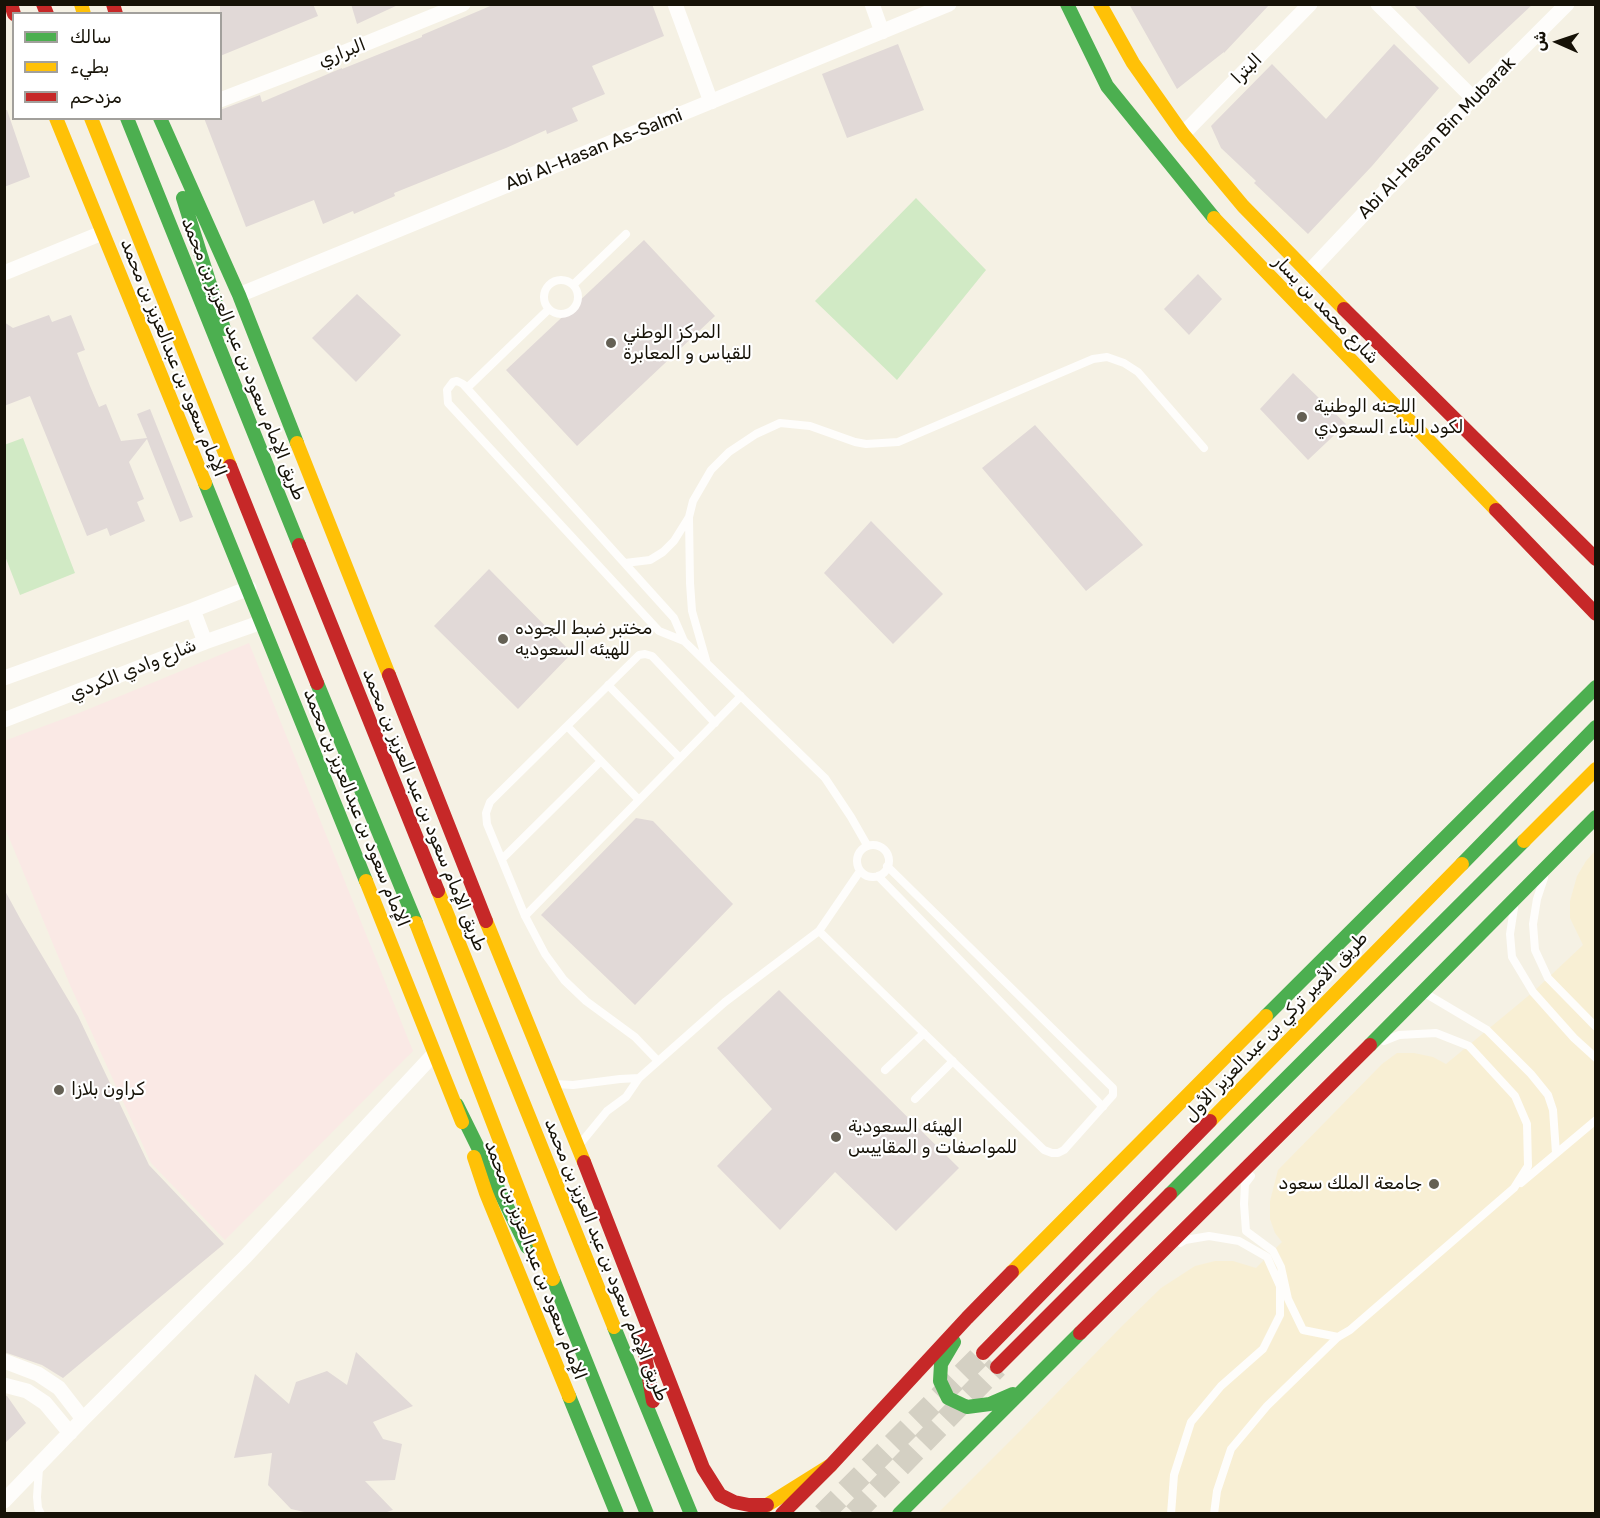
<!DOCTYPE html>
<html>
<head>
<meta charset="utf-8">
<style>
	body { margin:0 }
	#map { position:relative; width:1600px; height:1518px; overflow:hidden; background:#f5f1e4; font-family:Rubik,"Noto Naskh Arabic",sans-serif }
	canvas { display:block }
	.frame { position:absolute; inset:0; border:6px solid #161207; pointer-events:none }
	.legend { position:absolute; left:12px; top:12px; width:210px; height:108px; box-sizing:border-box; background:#fff; border:2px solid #a2a09c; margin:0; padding:8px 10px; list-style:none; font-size:18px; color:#161207 }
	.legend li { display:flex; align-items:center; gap:12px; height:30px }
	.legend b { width:30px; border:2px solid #a2a09c }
	.north { position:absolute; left:1528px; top:12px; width:60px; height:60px; -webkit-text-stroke:4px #fff; paint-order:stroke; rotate:273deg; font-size:16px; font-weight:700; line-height:24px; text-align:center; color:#161207 }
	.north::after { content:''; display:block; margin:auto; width:21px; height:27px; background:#161207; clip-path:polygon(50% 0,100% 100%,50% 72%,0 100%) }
</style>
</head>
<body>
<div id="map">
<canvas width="1600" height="1518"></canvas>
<div class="frame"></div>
<ul class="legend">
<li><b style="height:8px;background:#4caf50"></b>سالك</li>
<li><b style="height:8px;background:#ffc107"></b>بطيء</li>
<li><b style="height:8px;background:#c62828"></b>مزدحم</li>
</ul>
<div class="north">ش</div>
</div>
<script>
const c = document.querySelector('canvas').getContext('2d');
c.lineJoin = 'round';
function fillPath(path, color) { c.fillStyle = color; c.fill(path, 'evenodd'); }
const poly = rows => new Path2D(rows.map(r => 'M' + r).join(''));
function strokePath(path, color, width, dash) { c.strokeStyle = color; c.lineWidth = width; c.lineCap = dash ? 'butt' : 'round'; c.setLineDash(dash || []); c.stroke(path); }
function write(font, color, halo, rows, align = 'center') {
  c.font = font + ' Rubik,"Noto Naskh Arabic",sans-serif'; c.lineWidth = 4.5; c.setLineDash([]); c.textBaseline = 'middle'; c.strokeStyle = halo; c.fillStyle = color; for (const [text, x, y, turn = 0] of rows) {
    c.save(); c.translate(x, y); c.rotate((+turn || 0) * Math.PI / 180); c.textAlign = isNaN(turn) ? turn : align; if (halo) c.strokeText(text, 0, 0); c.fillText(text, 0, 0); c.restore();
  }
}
fillPath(poly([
	[249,643,413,1051,225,1240,151,1163,70,985,5,828,4,741,79,713]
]), '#fae9e5');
fillPath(poly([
	[1595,851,1595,1513,937,1514,1021,1430,1121,1327,1161,1288,1195,1266,1215,1261,1233,1261,1256,1268,1282,1242,1275,1233,1270,1219,1270,1201,1278,1170,1382,1064,1397,1053,1414,1053,1433,1057,1446,1064,1533,992,1583,945,1570,918,1570,901,1577,876,1586,861]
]), '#f8efd4');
fillPath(poly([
	[916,198,986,270,897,380,815,301],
	[23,438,75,573,20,595,5,556,4,445]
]), '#d1eac5');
fillPath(poly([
	[220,4,313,4,318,16,220,56],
	[351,4,400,4,357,24],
	[495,4,652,4,664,36,592,66,605,94,572,108,578,121,547,134,546,130,506,148,394,193,395,196,354,214,353,211,323,224,314,200,246,227,204,118,220,118,220,110,260,95,262,102,342,68,342,69,422,37,422,35],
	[1129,4,1270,4,1224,53,1224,52,1177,89],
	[1413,4,1533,4,1469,64],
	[898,44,924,110,847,138,822,74],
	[1394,44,1439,88,1372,166,1308,234,1254,183,1256,181,1221,148,1211,126,1272,64,1326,119],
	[4,110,7,110,30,177,4,187],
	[644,240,715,316,577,446,506,370],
	[1198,274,1222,299,1189,335,1164,309],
	[357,294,401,335,356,382,312,338],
	[49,315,52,322,71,315,85,350,77,353,90,386,99,407,106,404,121,441,147,438,137,414,150,409,193,517,180,522,147,439,129,462,144,499,137,502,145,521,110,536,107,528,87,536,30,396,4,406,4,322,13,328],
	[1293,373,1346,424,1308,460,1260,409],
	[1035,425,1143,545,1086,591,982,468],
	[871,521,943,594,893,644,824,573],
	[489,569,572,653,518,709,434,626],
	[636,818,653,821,733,904,635,1005,541,915],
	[4,889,22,922,78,1016,149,1165,224,1244,63,1378,42,1365,4,1352],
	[779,990,959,1168,896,1231,835,1172,780,1230,717,1166,772,1109,717,1048],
	[356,1352,413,1406,373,1422,383,1439,402,1444,395,1480,365,1481,393,1510,381,1514,313,1514,291,1509,268,1485,272,1453,234,1458,255,1374,289,1404,296,1382,327,1371,347,1385],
	[4,1395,7,1396,26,1423,4,1444]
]), '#e1d9d7');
strokePath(poly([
	[823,1514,983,1353],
	[854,1514,997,1367]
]), '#d4d0c3', 22, [22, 11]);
strokePath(poly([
	'544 297a17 17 0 1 1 34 0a17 17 0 1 1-34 0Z',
	[573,285,626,234],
	[467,388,549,309],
	[689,518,690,583,692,611,706,660],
	[625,563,650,560,663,552,674,541,689,517,693,501,711,470,729,452,756,434,780,423,810,426,855,442,866,444,898,442,1093,359,1107,357,1124,363,1138,372,1204,448],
	[684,641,659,631,448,403,447,390,453,382,457,381,463,384,674,618,684,641,825,778,851,817,867,845],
	[608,685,680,758],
	[567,726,639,800],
	'857 861a16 16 0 1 1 32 0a16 16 0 1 1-32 0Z',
	[502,859,601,761],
	[878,876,1103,1107],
	[1544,878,1537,899,1533,924,1535,950,1548,978,1596,1027],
	[1514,908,1510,934,1512,957,1533,992,1574,1038,1596,1058],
	[525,916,741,696],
	[819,931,1044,1150,1052,1153,1058,1153,1064,1150,1113,1095,1113,1088,887,866],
	[1423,992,1487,1030,1531,1074,1548,1095,1553,1110,1556,1153],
	[658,1061,635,1037,586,1001,564,980,545,954,525,916,487,824,486,813,490,802,499,793,639,655,645,654,652,656,715,723],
	[885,1070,924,1033],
	[554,1084,573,1085,620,1079,639,1078],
	[915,1099,953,1061],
	[580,1144,607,1111,626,1097,639,1078,725,1002,819,931,860,871],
	[1251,1176,1245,1184,1244,1204,1246,1231,1273,1251,1281,1267,1288,1299,1303,1330,1338,1337],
	[1521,1183,1596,1120],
	[39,1468,37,1497,38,1508,41,1514],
	[1171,1514,1174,1475,1191,1422,1221,1386,1263,1349,1280,1315,1280,1286,1267,1257,1239,1241,1209,1236,1185,1240,1180,1243],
	[1214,1514,1217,1491,1231,1449,1267,1406,1338,1337,1350,1330,1514,1188,1528,1166,1527,1124,1515,1096,1469,1046,1436,1033,1399,1035,1384,1041]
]), '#fefdfb', 8);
strokePath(poly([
	[675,4,711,102],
	[872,4,882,32],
	[1378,4,1473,98],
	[220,100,340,54,463,4],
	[1183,134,1310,4],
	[4,273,102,233],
	[1308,273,1473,98,1567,4],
	[239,295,949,4],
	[193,610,205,642],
	[4,678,193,610,249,588],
	[4,720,205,642,262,622],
	[4,1361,38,1374,59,1388,83,1419],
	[4,1385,27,1391,45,1403,70,1433],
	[4,1501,83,1419,246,1256,434,1054]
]), '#fefdfb', 15);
strokePath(poly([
	[1067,4,1107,86,1214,218],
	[127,118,299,545],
	[160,118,239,295,297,443],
	[183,198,224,329],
	[205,483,366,881],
	[317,683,416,923],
	[1462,864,1596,727],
	[1266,1016,1596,687],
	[1370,1045,1596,817],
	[457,1105,527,1247],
	[1170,1194,1524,841],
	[553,1279,647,1514],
	[614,1327,691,1514],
	[954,1342,941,1364,940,1381,948,1398,967,1407,990,1404,1013,1394],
	[569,1396,617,1514],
	[899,1514,1080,1333]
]), '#4caf50', 14);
strokePath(poly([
	[81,4,84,14],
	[1100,4,1133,63,1183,134,1243,206,1344,309],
	[56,118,205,483],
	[91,118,230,466],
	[1214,218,1496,510],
	[297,443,389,675],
	[1524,841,1596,769],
	[366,881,462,1122],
	[438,891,614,1327],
	[486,921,584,1162],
	[416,923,553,1279],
	[1210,1121,1462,864],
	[474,1157,486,1193,569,1396],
	[1012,1272,1266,1016],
	[767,1505,831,1465]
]), '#ffc107', 14);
strokePath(poly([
	[11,4,14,14],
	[43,4,47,14],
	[113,4,116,14],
	[1344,309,1596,559],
	[230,466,317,683],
	[1496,510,1596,614],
	[299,545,438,891],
	[389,675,486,921],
	[584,1162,703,1468,720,1495,734,1502,749,1505,767,1505],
	[1080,1333,1370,1045],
	[642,1338,653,1401],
	[983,1353,1210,1121],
	[997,1367,1170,1194],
	[782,1514,831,1465,967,1318,1012,1272]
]), '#c62828', 14);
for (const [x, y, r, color] of [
	[611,343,6,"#646054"],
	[1302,417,6,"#646054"],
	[503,639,6,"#646054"],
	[59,1090,6,"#646054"],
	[836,1137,6,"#646054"],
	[1434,1184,6,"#646054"]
]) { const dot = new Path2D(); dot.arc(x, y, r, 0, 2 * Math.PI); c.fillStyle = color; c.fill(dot); strokePath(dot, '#fff', 2); }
write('18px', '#161207', '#fff', [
	["البراري",342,53,-21],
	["البترا",1247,69,-45],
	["Abi Al-Hasan Bin Mubarak",1437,138,-46],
	["Abi Al-Hasan As-Salmi",594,150,-22],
	["شارع محمد بن يسار",1326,310,46],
	["الإمام سعود بن عبدالعزيز بن محمد",173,358,68],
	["طريق الإمام سعود بن عبد العزيز بن محمد",243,359,68],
	["شارع وادي الكردي",133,670,-22],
	["الإمام سعود بن عبدالعزيز بن محمد",356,808,68],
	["طريق الإمام سعود بن عبد العزيز بن محمد",424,810,68],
	["طريق الأمير تركي بن عبدالعزيز الأول",1276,1027,-46],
	["الإمام سعود بن عبدالعزيز بن محمد",535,1260,69],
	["طريق الإمام سعود بن عبد العزيز بن محمد",606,1260,68]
]);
write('18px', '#161207', '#fff', [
	["المركز الوطني",623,333],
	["للقياس و المعابرة",623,354],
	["اللجنه الوطنية",1314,407],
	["لكود البناء السعودي",1314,428],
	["مختبر ضبط الجوده",515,629],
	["للهيئه السعوديه",515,650],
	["كراون بلازا",71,1090],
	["الهيئه السعودية",848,1127],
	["للمواصفات و المقاييس",848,1148],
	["جامعة الملك سعود",1422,1184,"right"]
], 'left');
</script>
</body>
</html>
